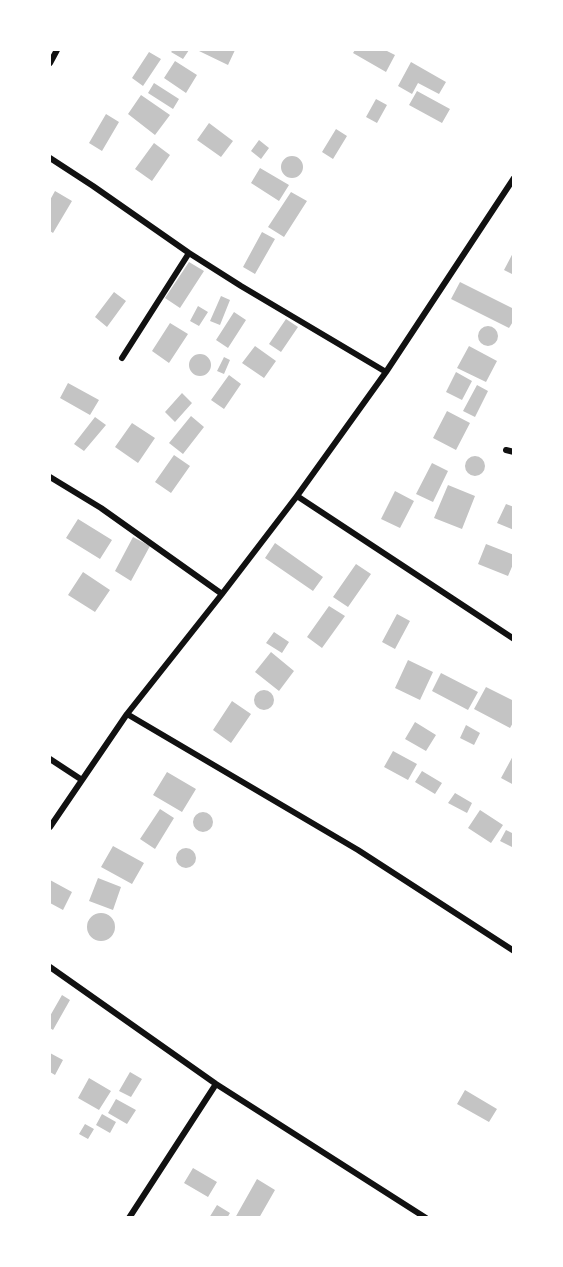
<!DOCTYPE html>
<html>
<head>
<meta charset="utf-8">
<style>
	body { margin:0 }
	#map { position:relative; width:563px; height:1267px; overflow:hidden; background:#fff; font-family:"Fira Sans Condensed",sans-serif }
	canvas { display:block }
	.frame { position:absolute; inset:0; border:51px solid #fff; pointer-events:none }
</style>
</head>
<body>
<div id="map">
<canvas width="563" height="1267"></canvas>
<div class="frame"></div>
</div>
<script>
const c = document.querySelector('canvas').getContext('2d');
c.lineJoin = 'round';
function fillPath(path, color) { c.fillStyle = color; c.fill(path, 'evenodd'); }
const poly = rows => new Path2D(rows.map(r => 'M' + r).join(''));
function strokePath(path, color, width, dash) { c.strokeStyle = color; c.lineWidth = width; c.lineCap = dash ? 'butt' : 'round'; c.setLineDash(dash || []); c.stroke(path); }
fillPath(poly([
	[173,50,189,50,183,59,171,52],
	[200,50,235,50,228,65,199,51],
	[355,50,385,50,395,55,386,72,353,53],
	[149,52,161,59,143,86,132,78],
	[175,61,197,75,186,93,164,78],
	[411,62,446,82,439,94,418,83,412,94,398,86],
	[154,83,179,99,173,109,148,93],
	[417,91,450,109,442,123,409,105],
	[141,95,170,115,155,135,128,114],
	[376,99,387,105,377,123,366,117],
	[106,114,119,122,102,151,89,143],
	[209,123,233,141,221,157,197,140],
	[336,129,347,136,333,159,322,152],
	[259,140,269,148,261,159,251,151],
	[154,143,170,155,152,181,135,169],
	'281 167a11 11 0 1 1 22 0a11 11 0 1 1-22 0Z',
	[260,168,289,185,279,201,251,183],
	[55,191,72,201,53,233,50,231,50,200],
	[291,192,307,201,284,237,268,227],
	[262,232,275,239,255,274,243,267],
	[514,251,514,275,504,270],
	[189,262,204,271,180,308,165,298],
	[460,282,514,309,514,320,509,328,451,299],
	[114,292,126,301,107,327,95,317],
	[221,296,230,300,220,325,210,321],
	[198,306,208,312,199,326,190,321],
	[234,312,246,320,228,348,216,340],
	[286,319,298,327,281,352,269,344],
	[170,323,188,334,169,363,152,351],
	'478 336a10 10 0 1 1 20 0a10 10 0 1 1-20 0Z',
	[255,346,276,361,264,378,242,363],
	[469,346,497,361,486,382,457,368],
	'189 365a11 11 0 1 1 22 0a11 11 0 1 1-22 0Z',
	[224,357,230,360,224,374,217,371],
	[456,372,472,381,462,400,446,392],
	[229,375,241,384,224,409,211,400],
	[68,383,99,400,90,415,60,398],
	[477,385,488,391,475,417,463,411],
	[182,393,192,403,175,422,165,412],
	[447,411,470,423,456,450,433,438],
	[191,416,204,427,183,454,169,443],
	[95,417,106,425,84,451,74,444],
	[132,423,155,438,138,463,115,447],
	[174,455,190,466,171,493,155,482],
	'465 466a10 10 0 1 1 20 0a10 10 0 1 1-20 0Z',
	[432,463,448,471,433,502,416,494],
	[448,485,475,496,462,529,434,518],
	[395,491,414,501,400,528,381,519],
	[506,504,514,507,514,530,497,523],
	[78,519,112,540,100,559,66,538],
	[133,537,150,546,131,581,115,571],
	[275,543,323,577,313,591,265,558],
	[486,544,514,555,514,562,508,576,478,564],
	[356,564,371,574,348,607,333,597],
	[83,572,110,590,95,612,68,595],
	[329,606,345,616,322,648,307,637],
	[397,614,410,621,395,649,382,642],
	[274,632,289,642,282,653,266,643],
	[271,652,294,671,279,691,255,672],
	[408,660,433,672,420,700,395,688],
	[441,673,478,692,468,710,432,691],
	[486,687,514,701,514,721,510,728,474,709],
	'254 700a10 10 0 1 1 20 0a10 10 0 1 1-20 0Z',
	[232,701,251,714,231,743,213,730],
	[415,722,436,735,426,751,405,739],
	[466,725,480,733,474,745,460,738],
	[393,751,417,764,408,780,384,767],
	[514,754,514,785,501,778],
	[422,771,442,783,435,794,415,782],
	[167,772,196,789,182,812,153,795],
	[455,793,472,803,467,813,448,803],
	[160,809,174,818,155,849,140,839],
	[480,810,503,825,491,843,468,828],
	'193 822a10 10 0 1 1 20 0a10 10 0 1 1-20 0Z',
	[506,830,514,834,514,848,500,841],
	[113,846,144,863,132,884,101,867],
	'176 858a10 10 0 1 1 20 0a10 10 0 1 1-20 0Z',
	[98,878,121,887,113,910,89,901],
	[50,880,72,892,63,910,50,903],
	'87 927a14 14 0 1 1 28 0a14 14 0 1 1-28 0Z',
	[62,995,70,1000,53,1030,50,1028,50,1016],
	[50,1053,63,1060,55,1075,50,1072],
	[130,1072,142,1079,131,1097,119,1091],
	[89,1078,111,1091,99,1110,78,1098],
	[465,1090,497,1109,489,1122,457,1104],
	[116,1099,136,1110,127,1124,108,1113],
	[102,1114,116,1122,110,1133,96,1125],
	[85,1124,94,1129,88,1139,79,1134],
	[193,1168,217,1182,208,1197,184,1183],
	[257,1179,275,1190,259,1218,235,1218],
	[217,1205,230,1213,227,1218,209,1218]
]), '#c4c4c4');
strokePath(poly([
	[50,63,57,50],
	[50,158,93,186,189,253,241,286,386,372],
	[122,358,189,253],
	[506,450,514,452],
	[50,477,101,508,222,594],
	[297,496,514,639],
	[127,714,358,850,514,951],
	[50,759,82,780],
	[50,827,127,714,222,594,297,496,386,372,514,178],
	[50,967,216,1084,426,1218],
	[129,1218,216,1084]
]), '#111', 6);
</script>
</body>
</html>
